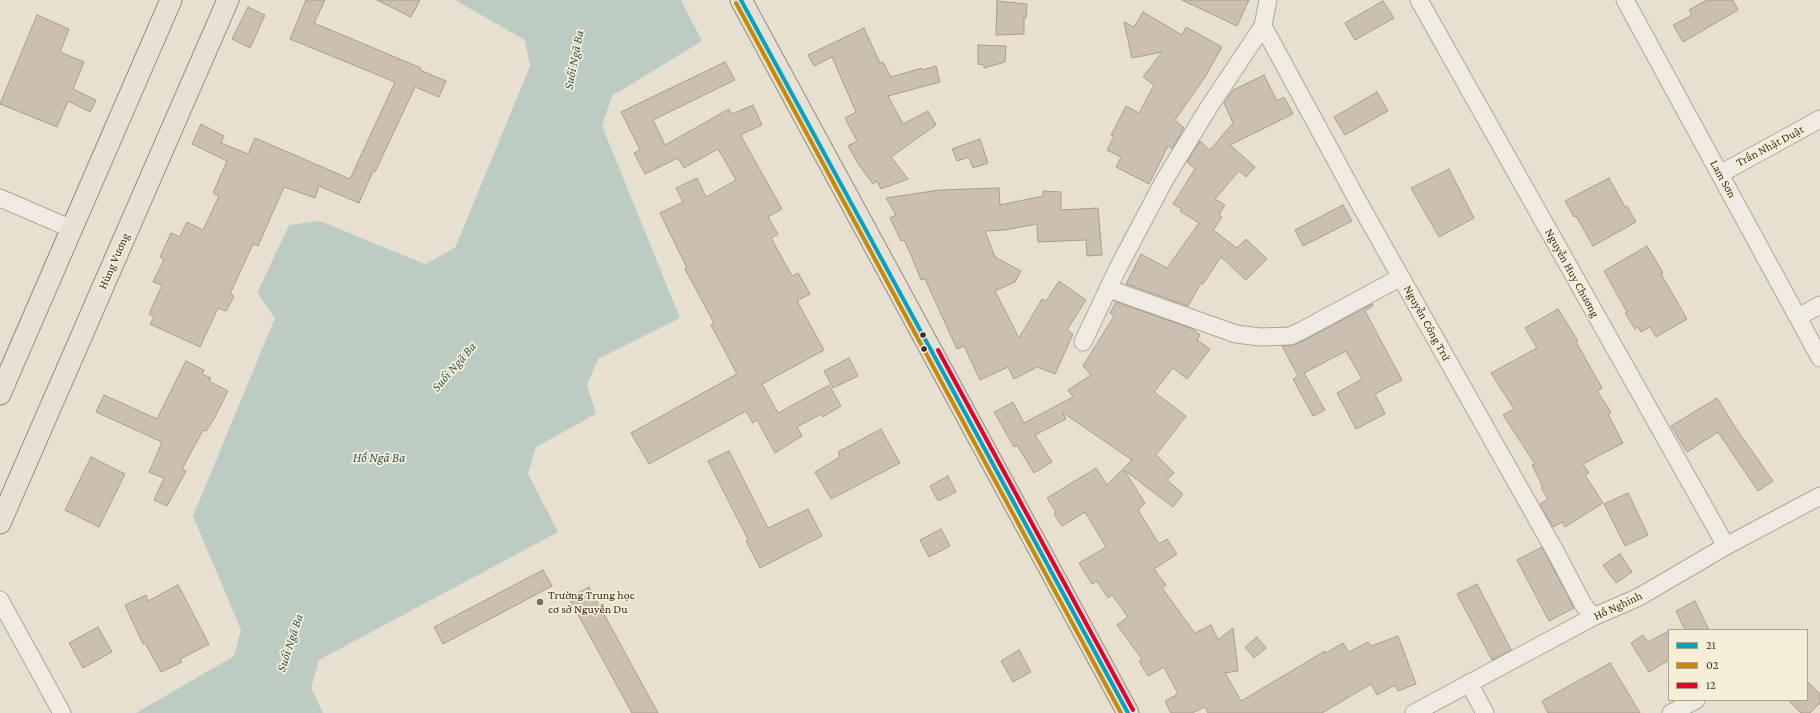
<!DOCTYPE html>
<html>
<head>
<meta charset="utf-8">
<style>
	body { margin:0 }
	#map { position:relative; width:1820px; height:713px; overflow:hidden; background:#e7e0d1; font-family:"Crimson Pro",serif }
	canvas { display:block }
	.legend { position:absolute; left:1668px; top:629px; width:140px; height:72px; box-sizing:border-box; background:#f7eed8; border:1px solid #ada18e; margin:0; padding:5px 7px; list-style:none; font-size:12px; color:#3d2e20 }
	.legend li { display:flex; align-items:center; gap:8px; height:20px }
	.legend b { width:20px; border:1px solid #ada18e }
</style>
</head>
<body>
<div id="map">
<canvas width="1820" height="713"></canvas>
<ul class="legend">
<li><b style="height:5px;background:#03a3c5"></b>21</li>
<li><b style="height:5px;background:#c88808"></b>02</li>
<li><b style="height:5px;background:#e4002b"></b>12</li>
</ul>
</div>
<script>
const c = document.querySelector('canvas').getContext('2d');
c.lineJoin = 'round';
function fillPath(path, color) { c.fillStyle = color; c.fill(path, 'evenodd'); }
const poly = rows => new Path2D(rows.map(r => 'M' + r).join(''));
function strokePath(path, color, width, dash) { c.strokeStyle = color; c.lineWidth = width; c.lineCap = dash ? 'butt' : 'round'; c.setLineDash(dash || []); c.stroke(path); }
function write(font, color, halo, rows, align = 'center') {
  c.font = font + ' "Crimson Pro",serif'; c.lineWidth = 3.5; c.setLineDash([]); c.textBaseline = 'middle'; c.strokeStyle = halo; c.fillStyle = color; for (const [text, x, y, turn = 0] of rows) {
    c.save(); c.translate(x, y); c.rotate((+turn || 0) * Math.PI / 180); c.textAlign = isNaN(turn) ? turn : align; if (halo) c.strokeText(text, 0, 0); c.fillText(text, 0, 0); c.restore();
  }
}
fillPath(poly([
	[455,0,681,0,702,41,612,96,602,126,680,318,598,359,587,385,596,414,536,447,528,474,558,532,319,660,311,688,323,713,136,713,234,656,241,630,193,516,275,318,257,293,289,225,320,221,425,264,455,248,530,66,525,40]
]), '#bcccc2');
const building = poly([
	[306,0,325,0,314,23,421,68,420,70,446,81,439,97,415,87,375,172,373,171,359,203,319,186,315,198,284,187,258,246,253,244,230,294,234,296,226,311,218,308,200,347,150,324,154,317,149,314,162,285,153,282,164,259,160,257,171,233,180,237,187,222,203,230,219,196,213,193,227,161,192,144,201,124,224,136,221,143,248,154,255,138,350,179,395,82,290,39,306,0],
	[377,0,420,0,411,17,377,0],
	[1182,0,1249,0,1237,26,1182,0],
	[1707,0,1733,0,1738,10,1683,42,1673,25,1692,15,1689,10,1707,0],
	[997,1,1027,4,1026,18,1024,18,1024,34,996,35,997,1],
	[1383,1,1394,18,1355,40,1345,23,1383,1],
	[248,7,265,15,250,48,232,39,248,7],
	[1143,12,1182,35,1186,27,1222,47,1205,77,1175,120,1184,128,1172,149,1168,146,1149,184,1116,167,1121,157,1107,150,1114,136,1111,135,1126,106,1139,113,1154,85,1143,77,1162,52,1132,58,1124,22,1134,27,1143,12],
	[37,15,69,29,60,52,84,62,73,89,96,100,90,112,68,101,57,127,0,104,37,15],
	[864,28,880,63,883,62,891,77,922,68,923,70,936,66,940,82,888,96,903,124,928,111,936,125,891,157,908,179,881,189,877,181,873,184,859,165,848,146,857,141,845,118,856,112,832,57,814,66,808,55,864,28],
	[978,45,1006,46,1005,62,984,68,984,65,978,64,978,45],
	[725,62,735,80,653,120,665,145,729,109,732,114,753,105,762,125,742,134,741,136,782,209,768,217,778,234,771,238,792,276,798,273,810,294,797,301,824,350,762,384,778,413,829,385,841,406,823,417,821,414,797,427,802,436,775,453,757,420,753,423,746,411,649,464,631,433,737,374,711,325,714,323,685,269,687,268,660,213,683,202,676,188,697,178,706,197,736,180,718,149,684,168,678,158,645,174,634,153,640,150,621,112,725,62],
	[1264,75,1277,101,1284,97,1293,114,1230,145,1255,167,1246,177,1239,171,1215,199,1225,205,1219,215,1222,217,1213,230,1237,248,1246,239,1267,259,1246,280,1221,257,1203,284,1201,283,1188,306,1126,284,1141,254,1167,268,1199,223,1180,211,1182,209,1173,204,1195,169,1187,162,1200,141,1210,150,1233,123,1224,103,1233,90,1264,75],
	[1377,92,1388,111,1345,135,1334,117,1377,92],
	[980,139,988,163,973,168,969,157,957,161,952,149,980,139],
	[1449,169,1474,218,1439,237,1411,188,1449,169],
	[1609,178,1625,207,1627,206,1636,222,1593,246,1576,216,1574,217,1565,201,1609,178],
	[999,188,1000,205,1043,196,1043,191,1061,192,1061,210,1098,208,1102,255,1087,256,1086,240,1038,242,1037,224,1005,230,985,231,995,257,1021,271,1015,282,995,291,1019,338,1042,299,1046,301,1059,281,1086,300,1067,330,1073,334,1055,374,1037,367,1014,379,1008,367,980,380,964,346,957,349,925,279,921,280,911,255,904,240,901,241,890,218,896,215,886,198,939,190,999,188],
	[1343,205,1352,221,1303,246,1295,230,1343,205],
	[1647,246,1663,273,1661,274,1687,319,1656,337,1650,327,1641,332,1638,327,1635,329,1625,313,1627,312,1604,271,1647,246],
	[1116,302,1193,329,1200,335,1197,340,1210,349,1187,379,1173,368,1154,392,1186,416,1156,455,1174,473,1167,480,1183,494,1173,507,1124,470,1145,503,1138,510,1159,544,1167,539,1177,554,1154,569,1166,585,1162,588,1195,633,1211,625,1218,640,1233,628,1238,671,1225,673,1241,701,1325,651,1326,653,1343,643,1349,652,1368,642,1371,646,1398,636,1416,684,1398,691,1395,685,1377,695,1371,684,1322,713,1208,713,1205,707,1192,713,1171,713,1165,701,1178,694,1164,667,1148,676,1139,661,1142,659,1117,625,1128,617,1112,595,1108,598,1097,581,1092,584,1079,563,1106,547,1085,512,1062,526,1054,514,1056,512,1047,498,1096,468,1107,485,1132,460,1062,412,1066,419,1035,435,1052,462,1034,473,1017,445,1014,447,994,412,1013,402,1024,423,1073,397,1068,390,1091,375,1083,366,1114,316,1110,313,1116,302],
	[1372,304,1373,306,1365,311,1402,380,1375,394,1385,414,1356,429,1337,393,1362,379,1346,351,1304,373,1325,410,1313,416,1293,379,1298,376,1282,346,1294,345,1305,340,1372,304],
	[1558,309,1578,341,1576,342,1602,388,1597,391,1611,412,1608,414,1623,443,1583,464,1589,473,1585,475,1603,503,1565,527,1562,522,1553,527,1540,504,1548,499,1541,488,1543,487,1532,465,1535,464,1503,415,1514,409,1491,373,1537,348,1525,328,1558,309],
	[849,358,858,376,833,388,824,371,849,358],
	[186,361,204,370,202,374,211,378,209,381,228,391,214,419,206,431,203,430,182,469,186,471,167,506,154,500,164,478,149,472,162,442,96,412,104,395,157,419,186,361],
	[1717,398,1735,427,1773,481,1758,491,1718,432,1687,452,1671,426,1717,398],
	[881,429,900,463,831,499,815,472,840,457,838,452,881,429],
	[729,451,768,528,808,509,822,536,760,568,746,541,748,539,708,461,729,451],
	[91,457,125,474,99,527,65,510,91,457],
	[948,476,956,492,938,501,930,486,948,476],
	[1628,493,1648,535,1625,546,1604,504,1628,493],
	[941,529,950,546,929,557,920,540,941,529],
	[1542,547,1574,608,1549,621,1517,560,1542,547],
	[1620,554,1632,572,1616,583,1603,565,1620,554],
	[543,570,552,586,443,644,434,627,543,570],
	[1477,584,1511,650,1492,660,1457,594,1477,584],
	[178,585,209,644,180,659,182,662,161,672,145,643,143,644,125,605,146,595,148,601,178,585],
	[589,587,658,713,632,713,569,598,589,587],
	[1695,601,1709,630,1685,630,1676,611,1695,601],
	[98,627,112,652,83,668,69,643,98,627],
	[1669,631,1669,660,1649,672,1631,643,1643,635,1648,642,1669,631],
	[1257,637,1266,648,1254,658,1245,647,1257,637],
	[1019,650,1031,672,1013,682,1001,661,1019,650],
	[1610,663,1640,713,1548,713,1542,701,1610,663],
	[1807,681,1820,694,1820,703,1810,713,1801,713,1788,700,1807,700,1807,681]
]);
fillPath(building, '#cbbfb2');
strokePath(building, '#a89c90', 1);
const minor = poly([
	[1419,0,1726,546],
	[1625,0,1820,358],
	[1263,26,1359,203,1555,551,1583,604,1593,617],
	[1720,174,1820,119],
	[0,198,72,229],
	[1109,289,1236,334,1260,337,1290,336,1301,331,1401,277],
	[1798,317,1820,305],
	[1083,342,1118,268,1165,179,1209,107,1263,26,1268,0],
	[0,600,62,713],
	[1469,683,1485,713],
	[1414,713,1593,617,1639,597,1726,546,1820,496],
	[1671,713,1696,700]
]);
const major = poly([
	[741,0,1128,713],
	[0,394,171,0],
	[0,523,228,0]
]);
strokePath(minor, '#ada599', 19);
strokePath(major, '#928b80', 23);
strokePath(minor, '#efebe3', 17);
strokePath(major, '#e6e1d4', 21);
strokePath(poly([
	[741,0,1128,713]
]), '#03a3c5', 4);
strokePath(poly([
	[736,3,1121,713]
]), '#c88808', 4);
strokePath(poly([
	[938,350,1133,710]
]), '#e4002b', 4);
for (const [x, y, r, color] of [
	[923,335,3.5,"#3d2e20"],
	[924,349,3.5,"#3d2e20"],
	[540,602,4,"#786c5e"]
]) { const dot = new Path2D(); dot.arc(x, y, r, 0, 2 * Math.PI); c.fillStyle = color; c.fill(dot); strokePath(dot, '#f7eed8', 1.5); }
write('12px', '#3d2e20', '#f7eed8', [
	["Trần Nhật Duật",1770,146,-28],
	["Lam Sơn",1723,179,61],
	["Hùng Vương",114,261,-66],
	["Nguyễn Huy Chương",1572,273,61],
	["Nguyễn Công Trứ",1427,323,61],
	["Hồ Nghinh",1618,606,-25]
]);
write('12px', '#3d2e20', '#f7eed8', [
	["Trường Trung học",548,595],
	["cơ sở Nguyễn Du",548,609]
], 'left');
write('italic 13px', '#2f5d5a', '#f7eed8', [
	["Suối Ngã Ba",574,60,-79],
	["Suối Ngã Ba",454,367,-49],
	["Hồ Ngã Ba",379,458],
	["Suối Ngã Ba",290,643,-72]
]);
</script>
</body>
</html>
